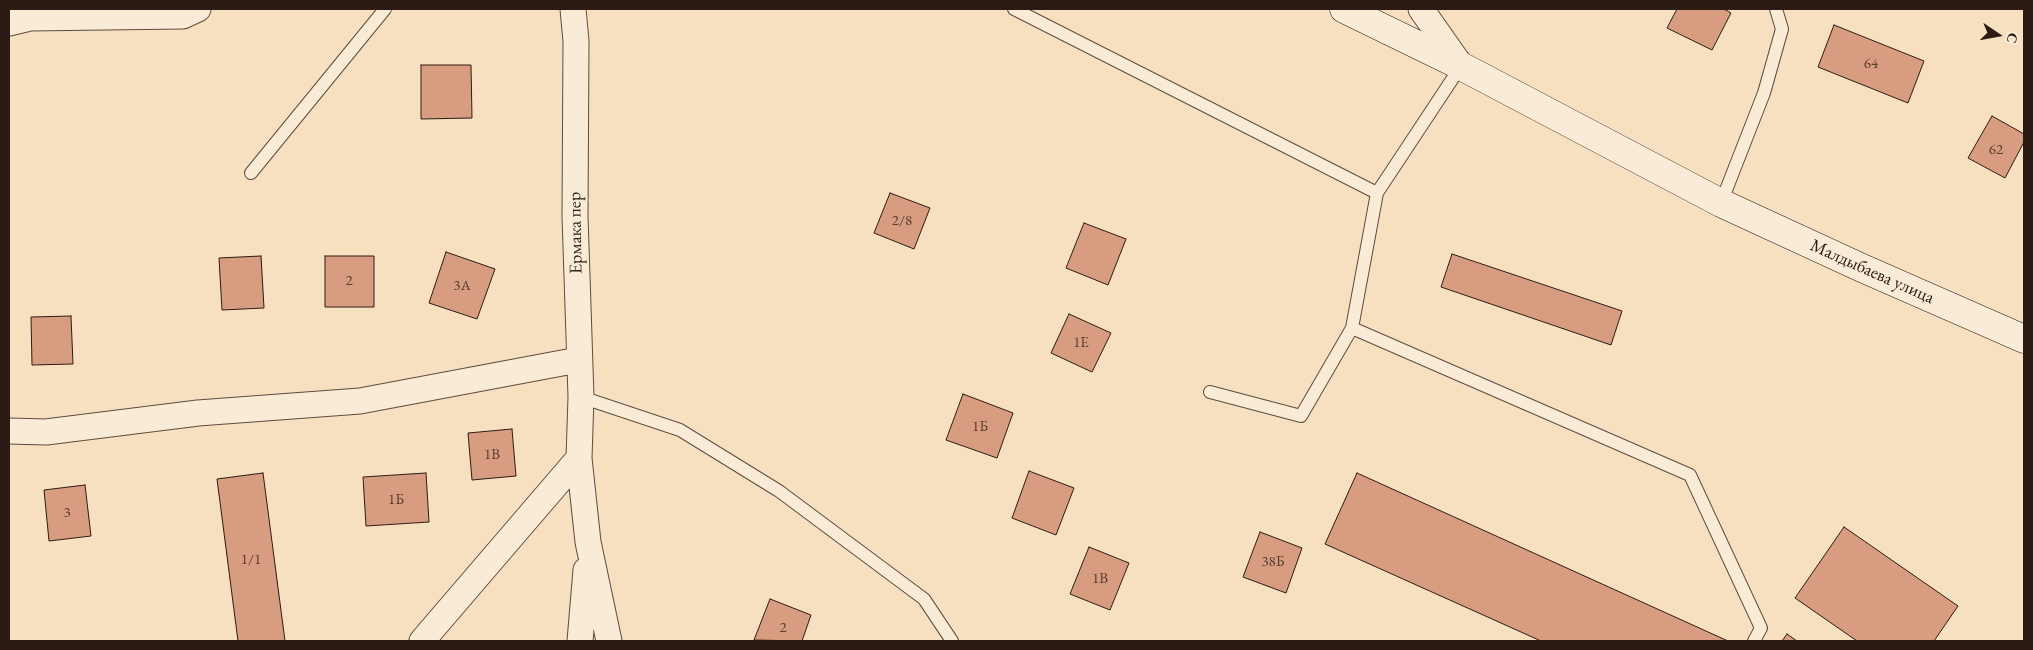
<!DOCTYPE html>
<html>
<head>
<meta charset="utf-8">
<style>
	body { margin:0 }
	#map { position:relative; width:2033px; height:650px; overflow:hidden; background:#f6e0c0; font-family:"EB Garamond",serif }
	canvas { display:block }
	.frame { position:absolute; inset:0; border:10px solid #2c1b14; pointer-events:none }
	.north { position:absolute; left:1973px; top:10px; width:50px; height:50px; -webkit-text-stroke:4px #f9ebd6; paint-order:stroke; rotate:102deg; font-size:14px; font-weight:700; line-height:20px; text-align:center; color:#2c1b14 }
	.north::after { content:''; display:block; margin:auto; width:18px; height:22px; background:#2c1b14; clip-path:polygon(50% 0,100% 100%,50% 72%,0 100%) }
</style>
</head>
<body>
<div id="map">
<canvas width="2033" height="650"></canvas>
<div class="frame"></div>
<div class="north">С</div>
</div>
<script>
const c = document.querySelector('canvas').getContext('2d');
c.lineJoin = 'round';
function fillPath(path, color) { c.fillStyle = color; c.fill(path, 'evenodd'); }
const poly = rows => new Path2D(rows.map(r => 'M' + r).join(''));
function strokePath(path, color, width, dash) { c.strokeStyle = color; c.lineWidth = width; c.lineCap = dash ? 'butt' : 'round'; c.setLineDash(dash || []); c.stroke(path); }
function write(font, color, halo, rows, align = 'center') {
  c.font = font + ' "EB Garamond",serif'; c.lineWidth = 4; c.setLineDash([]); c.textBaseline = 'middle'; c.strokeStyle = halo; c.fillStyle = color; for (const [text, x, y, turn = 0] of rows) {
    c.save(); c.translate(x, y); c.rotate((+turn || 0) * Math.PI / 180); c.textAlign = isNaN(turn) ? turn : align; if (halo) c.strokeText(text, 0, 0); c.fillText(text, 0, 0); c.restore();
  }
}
const building = poly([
	[1677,9,1724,9,1731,13,1712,50,1667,28,1677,9],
	[1834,25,1924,61,1908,103,1818,67,1834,25],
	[421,65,471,65,472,118,421,119,421,65],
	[1992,116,2024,134,2024,142,2005,178,1968,158,1992,116],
	[890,193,930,208,914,249,874,233,890,193],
	[1084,223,1126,239,1108,285,1066,268,1084,223],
	[446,252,495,269,477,319,429,303,446,252],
	[1452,254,1622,311,1611,345,1441,287,1452,254],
	[261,256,264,308,222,310,219,258,261,256],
	[325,256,374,256,374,307,325,307,325,256],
	[1069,314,1111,333,1092,372,1051,353,1069,314],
	[71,316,73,364,32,365,31,317,71,316],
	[963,394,1013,413,997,458,946,440,963,394],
	[512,429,516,476,472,480,468,433,512,429],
	[1029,471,1074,488,1056,535,1012,518,1029,471],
	[263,473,285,641,238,641,217,479,263,473],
	[426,473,429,522,366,526,363,477,426,473],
	[1357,473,1728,641,1541,641,1325,544,1357,473],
	[85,485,91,536,49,541,44,490,85,485],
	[1844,527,1958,606,1934,641,1857,641,1795,598,1844,527],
	[1260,532,1302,548,1286,593,1243,577,1260,532],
	[1089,547,1129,563,1110,610,1070,594,1089,547],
	[770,599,811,615,802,641,754,640,770,599],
	[1787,634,1797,641,1782,641,1787,634]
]);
fillPath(building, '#d89d80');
strokePath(building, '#2c1b14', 1);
const lane = poly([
	[1014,9,1377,193],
	[251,173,385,9],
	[1721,203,1764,93,1782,29,1776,9],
	[1352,328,1690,475,1761,628,1754,641],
	[1210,392,1301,416,1352,328,1377,193,1461,66],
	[581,397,680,430,779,491,924,599,952,641]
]);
const street = poly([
	[573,9,576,41,575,216,581,397,579,458,588,542,609,641],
	[1421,9,1461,66],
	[9,23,30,18,183,16,198,9],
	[9,431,46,432,198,413,360,401,578,360],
	[422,641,579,458],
	[580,641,586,570]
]);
const secondary = poly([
	[1344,9,1461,66,1721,203,1862,268,2024,339]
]);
strokePath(lane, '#5e4c3f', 14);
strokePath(street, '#5e4c3f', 27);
strokePath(secondary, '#2c1b14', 29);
strokePath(lane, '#f9ebd6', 12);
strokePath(street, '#f9ebd6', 25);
strokePath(secondary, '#f9ebd6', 28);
write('15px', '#573c2f', null, [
	["64",1871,64],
	["62",1996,150],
	["2/8",902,221],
	["2",349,281],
	["3А",462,286],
	["1Е",1081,343],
	["1Б",980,427],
	["1В",492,455],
	["1Б",396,500],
	["3",67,513],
	["1/1",251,560],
	["38Б",1273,562],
	["1В",1100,579],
	["2",783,628]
]);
write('18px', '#2c1b14', '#f9ebd6', [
	["Ермака пер",576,233,-91],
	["Малдыбаева улица",1872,272,24]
]);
</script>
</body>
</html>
